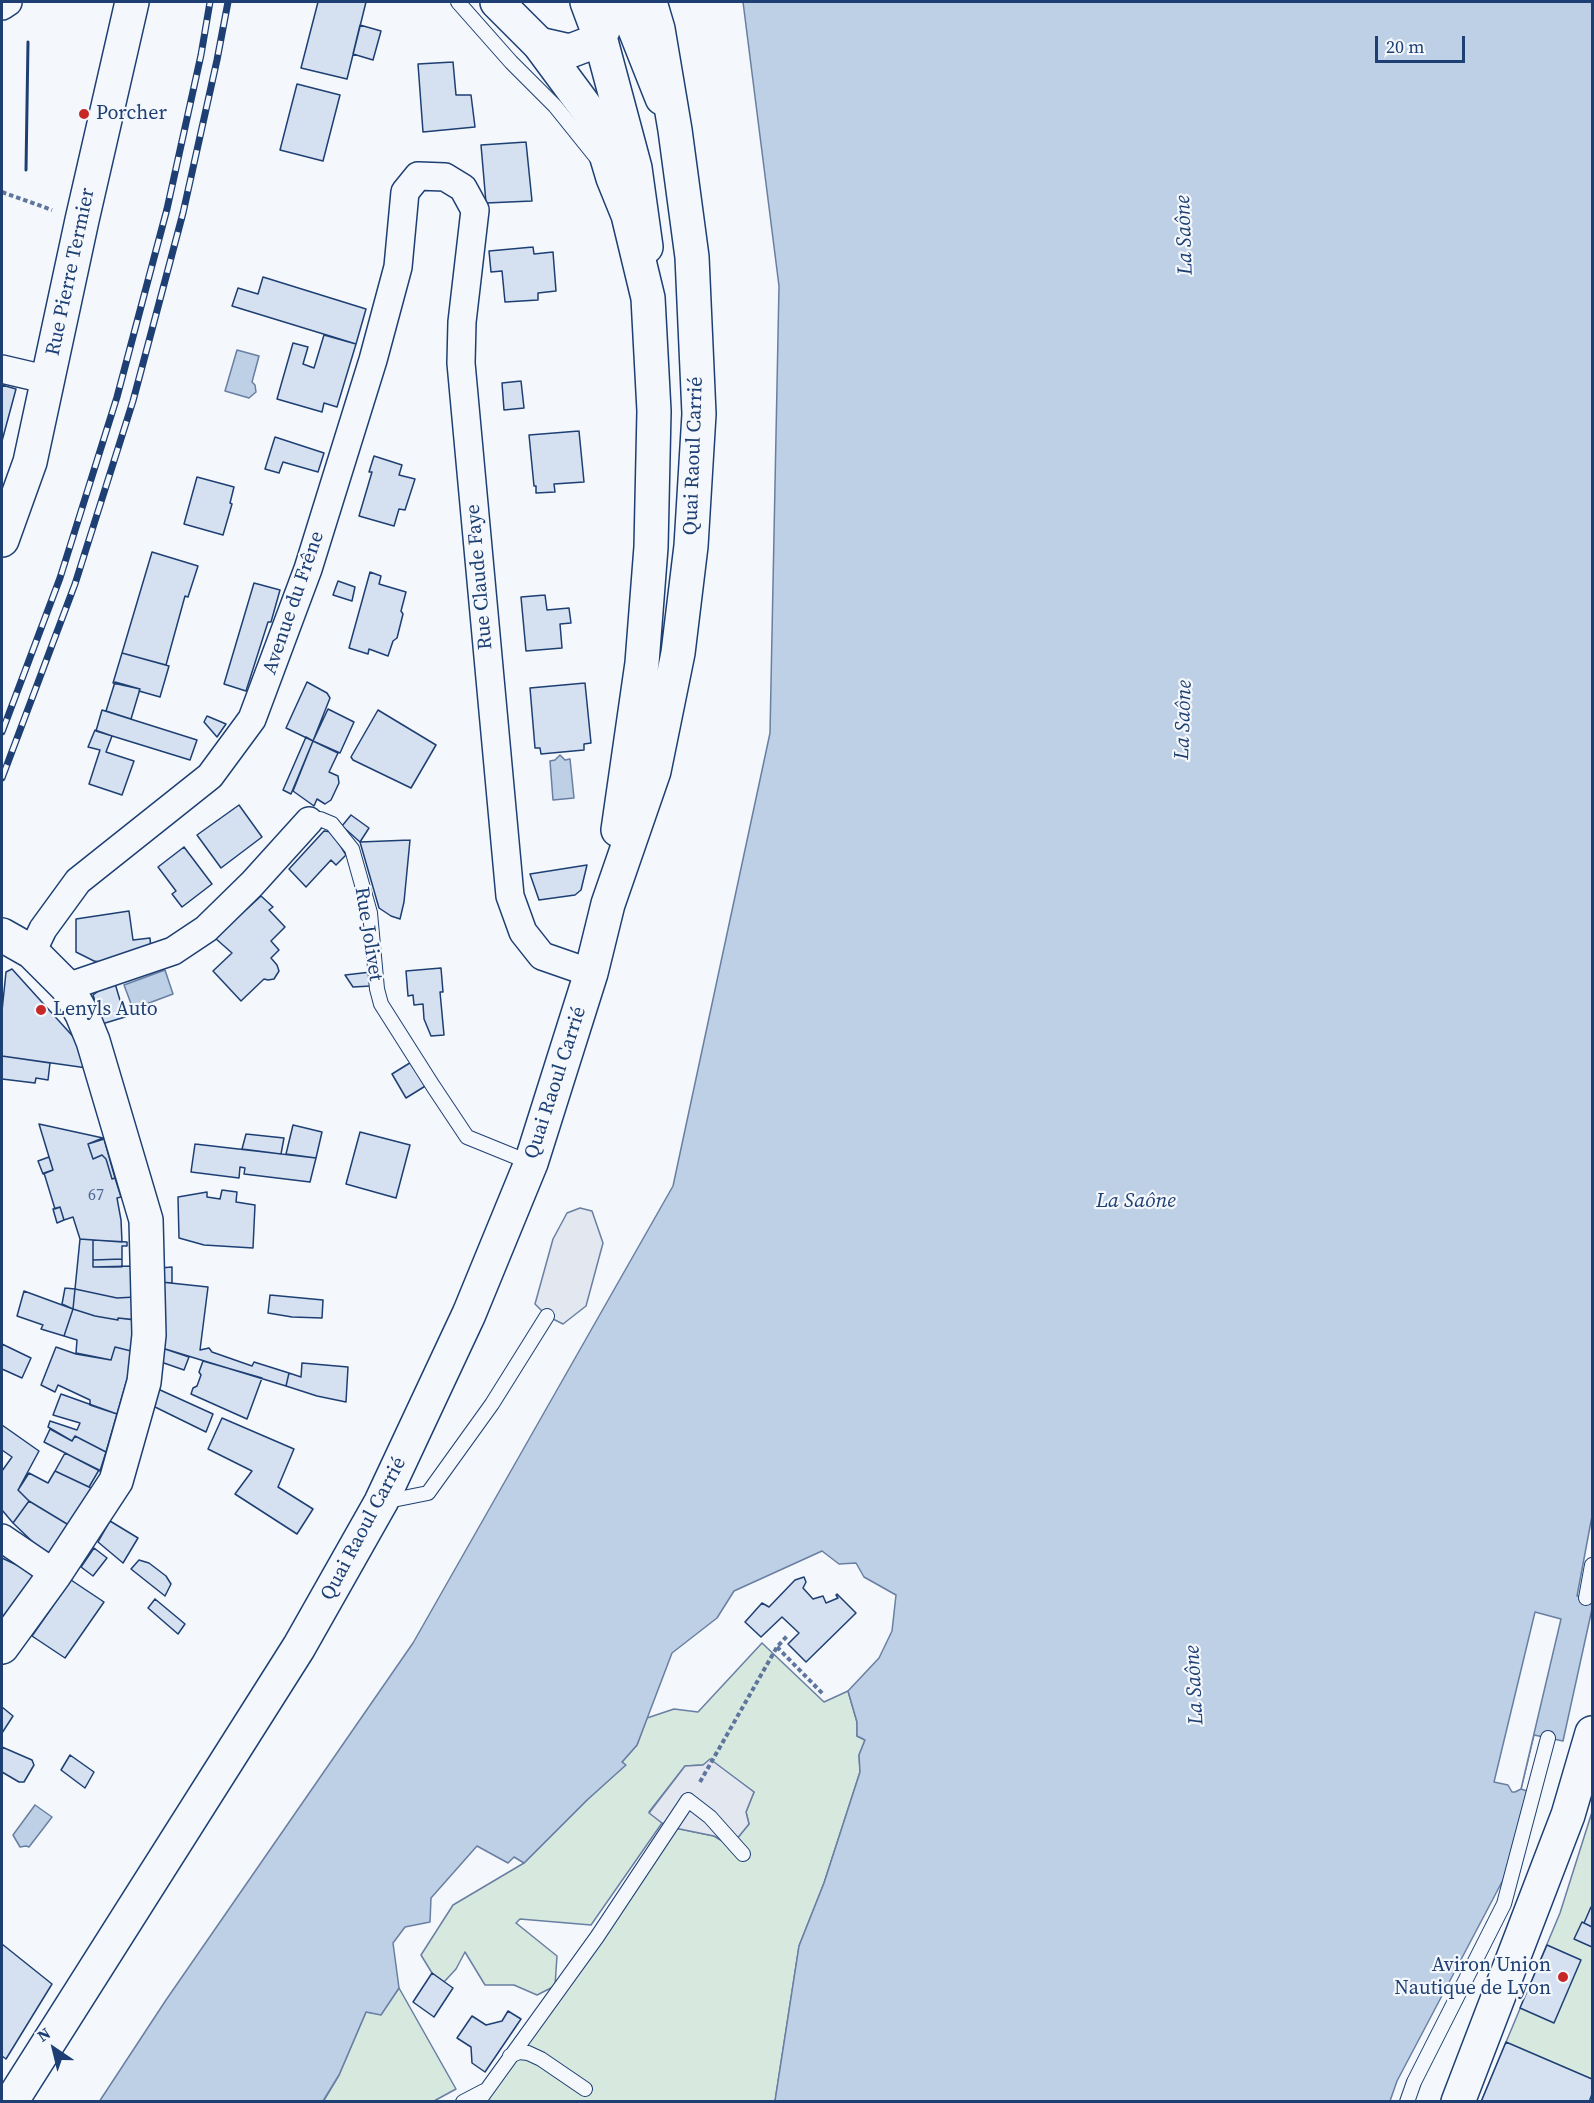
<!DOCTYPE html>
<html>
<head>
<meta charset="utf-8">
<style>
	body { margin:0 }
	#map { position:relative; width:1594px; height:2103px; overflow:hidden; background:#f4f7fb; font-family:"Source Serif 4",serif }
	canvas { display:block }
	.frame { position:absolute; inset:0; border:3px solid #1d3f73; pointer-events:none }
	.north { position:absolute; left:24px; top:2019px; width:60px; height:60px; -webkit-text-stroke:4px #f4f7fb; paint-order:stroke; rotate:325deg; font-size:16px; font-weight:700; line-height:24px; text-align:center; color:#1d3f73 }
	.north::after { content:''; display:block; margin:auto; width:21px; height:27px; background:#1d3f73; clip-path:polygon(50% 0,100% 100%,50% 72%,0 100%) }
	.scale { position:absolute; left:1375px; top:36px; width:90px; height:27px; box-sizing:border-box; border:3px solid #1d3f73; border-top:0; padding-left:8px; font-size:18px; line-height:21px; white-space:nowrap; color:#1d3f73; -webkit-text-stroke:4px #f4f7fb; paint-order:stroke }
</style>
</head>
<body>
<div id="map">
<canvas width="1594" height="2103"></canvas>
<div class="frame"></div>
<div class="north">N</div>
<div class="scale">20 m</div>
</div>
<script>
const c = document.querySelector('canvas').getContext('2d');
c.lineJoin = 'round';
function fillPath(path, color) { c.fillStyle = color; c.fill(path, 'evenodd'); }
const poly = rows => new Path2D(rows.map(r => 'M' + r).join(''));
function strokePath(path, color, width, dash) { c.strokeStyle = color; c.lineWidth = width; c.lineCap = dash ? 'butt' : 'round'; c.setLineDash(dash || []); c.stroke(path); }
function write(font, color, halo, rows, align = 'center') {
  c.font = font + ' "Source Serif 4",serif'; c.lineWidth = 4.5; c.setLineDash([]); c.textBaseline = 'middle'; c.strokeStyle = halo; c.fillStyle = color; for (const [text, x, y, turn = 0] of rows) {
    c.save(); c.translate(x, y); c.rotate((+turn || 0) * Math.PI / 180); c.textAlign = isNaN(turn) ? turn : align; if (halo) c.strokeText(text, 0, 0); c.fillText(text, 0, 0); c.restore();
  }
}
const green = poly([
	[762,1643,824,1702,848,1691,857,1722,857,1736,865,1740,859,1755,860,1772,824,1883,799,1946,775,2101,471,2101,510,2056,597,1937,670,1827,714,1836,731,1846,749,1824,746,1812,754,1792,710,1760,703,1765,685,1766,649,1812,662,1823,591,1925,520,1919,516,1923,557,1956,555,1986,537,1995,514,1985,485,1985,465,1952,456,1969,444,1982,432,1973,421,1955,453,1905,524,1863,587,1800,625,1765,622,1762,637,1745,647,1718,674,1709,698,1712,762,1643],
	[1592,1812,1592,2101,1481,2102,1560,1913,1592,1812],
	[399,1988,456,2089,434,2101,323,2102,339,2075,366,2012,381,2014,399,1988]
]);
fillPath(green, '#d7e8df');
strokePath(green, '#687fa3', 1.5);
const parking = poly([
	[580,1208,592,1211,603,1243,586,1306,563,1324,547,1316,535,1304,553,1239,567,1213,580,1208],
	[710,1759,754,1792,746,1812,749,1824,731,1846,714,1836,670,1827,662,1823,649,1813,685,1766,703,1765,710,1759]
]);
fillPath(parking, '#e3e8f0');
strokePath(parking, '#687fa3', 1.5);
const water = poly([
	[743,2,1592,2,1592,1516,1577,1596,1592,1600,1592,1609,1563,1741,1534,1735,1521,1789,1527,1791,1504,1878,1397,2081,1390,2101,775,2101,799,1946,824,1883,860,1772,859,1755,865,1740,857,1736,857,1722,848,1691,879,1658,892,1631,896,1595,864,1577,856,1563,839,1564,822,1551,734,1591,717,1618,672,1653,637,1745,622,1762,626,1765,587,1800,524,1863,514,1857,508,1863,477,1846,431,1898,430,1922,405,1927,393,1943,399,1988,381,2015,366,2012,339,2075,323,2101,99,2102,166,2000,413,1643,673,1186,770,733,779,286,743,2],
	[237,350,259,356,252,382,255,385,256,392,249,398,225,391,237,350],
	[560,755,565,760,570,759,574,798,553,800,550,761,555,760,560,755],
	[165,970,173,994,133,1009,124,985,165,970],
	[35,1805,52,1817,29,1847,26,1846,20,1847,13,1835,35,1805]
]);
fillPath(water, '#bed0e5');
strokePath(water, '#687fa3', 1.5);
const pier = poly([
	[1535,1612,1561,1619,1521,1789,1515,1792,1512,1792,1508,1785,1494,1782,1535,1612]
]);
fillPath(pier, '#f4f7fb');
strokePath(pier, '#687fa3', 1.5);
const building = poly([
	[318,2,366,2,347,79,301,68,318,2],
	[360,25,381,31,373,60,353,54,360,25],
	[453,62,456,95,471,95,475,127,423,132,418,64,453,62],
	[297,84,340,95,323,161,280,150,297,84],
	[526,142,532,201,486,203,481,145,526,142],
	[533,247,534,254,553,252,556,291,538,293,538,300,505,302,502,271,491,272,489,251,533,247],
	[263,277,366,309,356,344,232,306,238,288,258,294,263,277],
	[324,335,356,344,337,407,324,403,322,412,277,399,293,343,308,347,303,364,314,368,324,335],
	[521,381,524,408,504,410,502,383,521,381],
	[2,385,16,389,2,441,2,385],
	[579,431,584,482,554,484,555,492,536,493,536,486,534,486,529,435,579,431],
	[275,437,324,453,318,472,283,462,279,473,265,469,275,437],
	[374,456,402,465,399,475,415,479,405,510,399,509,394,526,359,516,372,472,369,472,374,456],
	[197,477,234,487,230,503,232,504,223,535,184,524,197,477],
	[152,552,198,566,188,597,185,596,166,665,122,653,152,552],
	[370,572,381,576,379,584,406,592,401,611,403,614,397,638,393,641,388,656,369,649,368,654,349,648,370,572],
	[338,581,355,587,352,601,333,595,338,581],
	[254,583,280,590,271,622,268,622,246,691,224,684,254,583],
	[545,595,547,610,569,608,571,623,560,624,562,648,526,651,521,597,545,595],
	[122,653,169,666,160,697,139,691,140,689,113,683,122,653],
	[115,682,140,689,131,719,106,711,115,682],
	[307,682,327,693,330,698,313,741,286,728,307,682],
	[585,683,591,743,584,744,584,750,541,754,540,748,535,748,530,688,585,683],
	[328,709,354,722,340,753,313,741,328,709],
	[102,710,197,740,190,760,96,731,102,710],
	[378,710,436,745,411,788,353,760,351,757,378,710],
	[207,716,226,724,217,737,204,722,207,716],
	[95,730,112,736,106,752,134,761,122,795,89,784,100,750,88,747,95,730],
	[306,737,313,741,291,794,283,790,306,737],
	[313,741,338,753,329,772,338,776,339,783,331,800,325,804,317,799,314,806,293,791,313,741],
	[239,805,262,837,221,868,197,835,239,805],
	[351,815,369,828,360,842,342,826,351,815],
	[324,831,332,832,346,855,336,865,331,860,306,887,289,869,324,831],
	[410,840,404,902,400,919,391,916,379,908,360,842,410,840],
	[184,847,212,884,182,907,172,894,176,891,158,867,184,847],
	[587,865,581,890,575,895,539,900,530,874,587,865],
	[261,896,273,907,269,910,285,927,271,941,279,950,271,958,277,965,279,971,274,979,268,980,264,979,241,1001,213,971,232,953,215,938,261,896],
	[129,911,133,940,150,938,151,949,107,963,94,961,76,952,76,919,129,911],
	[441,968,443,992,440,992,444,1035,431,1036,424,1019,423,1004,414,1005,413,995,408,996,406,971,441,968],
	[12,969,78,1042,87,1068,2,1056,2,1011,6,972,12,969],
	[371,972,371,986,353,987,345,975,371,972],
	[114,980,125,1017,102,1024,93,995,114,980],
	[2,1056,50,1063,48,1080,36,1078,35,1083,2,1079,2,1056],
	[413,1061,427,1085,406,1098,392,1074,413,1061],
	[39,1124,103,1138,88,1144,93,1159,102,1155,106,1159,112,1179,115,1178,121,1197,117,1198,121,1220,122,1242,80,1239,73,1217,64,1220,60,1207,55,1209,44,1173,53,1170,39,1124],
	[293,1125,322,1132,316,1158,286,1154,293,1125],
	[360,1132,410,1145,396,1198,346,1184,360,1132],
	[246,1134,284,1138,281,1154,242,1149,246,1134],
	[104,1139,115,1178,112,1179,106,1159,102,1155,93,1159,88,1144,104,1139],
	[195,1144,247,1150,316,1158,310,1182,244,1174,245,1168,240,1167,239,1178,191,1172,195,1144],
	[49,1157,53,1170,43,1174,38,1161,49,1157],
	[222,1190,237,1192,236,1202,255,1205,253,1248,204,1245,179,1238,178,1197,207,1192,207,1197,220,1199,222,1190],
	[60,1207,64,1220,57,1223,53,1209,60,1207],
	[80,1239,93,1240,93,1267,134,1266,135,1297,117,1298,75,1289,80,1239],
	[93,1240,127,1242,127,1246,122,1246,122,1259,93,1260,93,1240],
	[122,1259,122,1267,93,1267,93,1260,122,1259],
	[172,1267,172,1283,161,1282,160,1268,172,1267],
	[161,1282,208,1287,200,1350,209,1348,212,1352,252,1366,254,1362,289,1373,286,1386,162,1348,161,1282],
	[65,1288,75,1289,73,1309,62,1304,65,1288],
	[75,1289,117,1298,135,1297,135,1320,118,1318,118,1320,95,1316,73,1309,75,1289],
	[24,1291,73,1309,64,1336,41,1329,43,1325,17,1316,24,1291],
	[270,1295,323,1300,322,1318,292,1317,268,1313,270,1295],
	[73,1309,95,1316,118,1320,118,1318,138,1320,135,1352,115,1347,111,1360,76,1353,77,1340,64,1336,73,1309],
	[2,1344,31,1358,22,1378,2,1369,2,1344],
	[56,1347,76,1354,111,1360,115,1347,135,1352,117,1414,90,1405,90,1400,58,1385,55,1392,41,1385,56,1347],
	[162,1348,189,1357,184,1370,161,1362,162,1348],
	[203,1361,262,1378,247,1419,191,1394,193,1388,197,1386,201,1375,199,1372,203,1361],
	[302,1363,348,1367,346,1402,317,1396,286,1386,289,1373,301,1377,302,1363],
	[158,1389,213,1414,206,1432,155,1407,158,1389],
	[61,1394,117,1414,106,1452,75,1436,72,1441,48,1427,50,1421,77,1430,80,1423,53,1415,61,1394],
	[222,1418,294,1449,278,1487,313,1509,297,1534,235,1494,252,1471,208,1449,222,1418],
	[2,1425,39,1451,18,1490,29,1501,13,1523,2,1510,2,1471,12,1457,2,1450,2,1425],
	[50,1429,72,1441,75,1436,106,1452,100,1471,44,1442,50,1429],
	[65,1453,99,1470,89,1487,55,1471,65,1453],
	[55,1471,91,1488,72,1527,29,1501,18,1490,29,1473,48,1483,55,1471],
	[29,1501,72,1527,55,1556,37,1546,13,1523,29,1501],
	[110,1521,138,1538,123,1563,98,1542,110,1521],
	[94,1548,107,1558,93,1576,81,1567,94,1548],
	[2,1558,40,1576,2,1631,2,1558],
	[139,1560,149,1563,166,1576,171,1584,165,1596,131,1569,139,1560],
	[804,1577,806,1582,803,1588,813,1599,823,1596,826,1603,838,1598,836,1595,837,1594,856,1613,806,1662,788,1644,799,1633,782,1617,761,1637,745,1622,762,1603,769,1607,795,1580,804,1577],
	[71,1580,104,1602,65,1658,32,1636,71,1580],
	[155,1599,185,1624,178,1634,148,1608,155,1599],
	[2,1707,13,1716,2,1733,2,1707],
	[2,1747,32,1760,34,1765,24,1782,19,1782,2,1772,2,1747],
	[70,1755,94,1772,85,1788,61,1770,70,1755],
	[1591,1907,1592,1907,1592,1927,1584,1923,1591,1907],
	[1582,1922,1592,1927,1592,1947,1574,1939,1582,1922],
	[2,1944,52,1984,6,2059,2,2056,2,1944],
	[1547,1945,1581,1960,1554,2023,1520,2008,1547,1945],
	[432,1973,453,1988,434,2017,413,2002,432,1973],
	[508,2011,521,2019,485,2072,472,2063,471,2047,457,2038,472,2016,486,2025,502,2021,508,2011],
	[1506,2042,1592,2079,1592,2094,1589,2102,1481,2102,1506,2042]
]);
fillPath(building, '#d5e0f0');
strokePath(building, '#1d3f73', 1.5);
const service = poly([
	[458,2,511,62,555,106,596,157],
	[309,821,320,819,332,824,352,849,370,913,377,989,381,1004,433,1086,467,1137,531,1163],
	[383,1502,428,1493,492,1404,547,1316],
	[1586,1598,1592,1565],
	[510,2056,519,2052,528,2053,541,2059,585,2089],
	[463,2102,484,2091],
	[478,2102,597,1937,688,1800,710,1817,743,1854],
	[1407,2102,1414,2082,1504,1904,1548,1738]
]);
const minor = poly([
	[2,6,8,2],
	[2,369,49,380],
	[32,952,43,929,78,881,210,776,252,719,308,569,373,360,398,267,405,192,418,176,445,177,463,188,475,210,462,322,461,363,510,896,523,932,542,956,591,973],
	[67,987,173,951,206,929,252,884,309,821],
	[2,1538,55,1574]
]);
const tertiary = poly([
	[587,2,600,37,635,168,646,247],
	[624,2,662,98],
	[539,44,570,51,591,43,600,37,608,19],
	[2,540,30,462,82,220,132,2],
	[2,935,32,952,67,987,82,1014,93,1041,146,1220,149,1335,144,1382,116,1481,55,1574,2,1647]
]);
const primary = poly([
	[497,2,539,44,596,121,613,178,628,215,648,298,654,411,651,547,642,663,618,830],
	[11,2102,299,1647,381,1502,469,1314,531,1163,591,973,608,904,654,771,678,653,691,546,699,414,692,257,675,130,658,29,650,2],
	[1458,2102,1568,1815,1592,1733]
]);
strokePath(service, '#1d3f73', 16);
strokePath(minor, '#1d3f73', 30);
strokePath(tertiary, '#1d3f73', 36);
strokePath(primary, '#1d3f73', 36);
strokePath(poly([
	[2,192,52,210],
	[777,1647,823,1694],
	[700,1782,777,1647,788,1635]
]), '#5e769c', 4, [4.5, 3]);
strokePath(service, '#f4f7fb', 14);
strokePath(minor, '#f4f7fb', 27);
strokePath(tertiary, '#f4f7fb', 33);
strokePath(primary, '#f4f7fb', 33);
const rail = poly([
	[2,732,60,578,117,397,167,209,201,55,210,2],
	[2,778,75,584,133,401,183,213,217,60,228,2]
]);
strokePath(rail, '#1d3f73', 7);
strokePath(rail, '#f4f7fb', 4.5, [14]);
strokePath(poly([
	[2,129,2,137]
]), '#1d3f73', 1.5, [8, 3]);
strokePath(poly([
	[26,170,28,42]
]), '#1d3f73', 3);
for (const [x, y, r, color] of [
	[84,114,6,"#c62828"],
	[41,1010,6,"#c62828"],
	[1563,1977,6,"#c62828"]
]) { const dot = new Path2D(); dot.arc(x, y, r, 0, 2 * Math.PI); c.fillStyle = color; c.fill(dot); strokePath(dot, '#f4f7fb', 2); }
write('16px', '#4b6792', null, [
	["67",96,1196]
]);
write('20px', '#1d3f73', '#f4f7fb', [
	["Porcher",96,114],
	["Lenyls Auto",53,1010],
	["Aviron Union",1551,1966,"right"],
	["Nautique de Lyon",1551,1989,"right"]
], 'left');
write('20px', '#1d3f73', '#f4f7fb', [
	["Rue Pierre Termier",71,272,-78],
	["Quai Raoul Carrié",694,456,-88],
	["Rue Claude Faye",480,577,-95],
	["Avenue du Frêne",294,603,-71],
	["Rue Jolivet",368,934,81],
	["Quai Raoul Carrié",556,1083,-72],
	["Quai Raoul Carrié",364,1529,-62]
]);
write('italic 21px', '#1d3f73', '#f4f7fb', [
	["La Saône",1185,235,-92],
	["La Saône",1184,720,-88],
	["La Saône",1136,1202],
	["La Saône",1195,1685,-93]
]);
</script>
</body>
</html>
